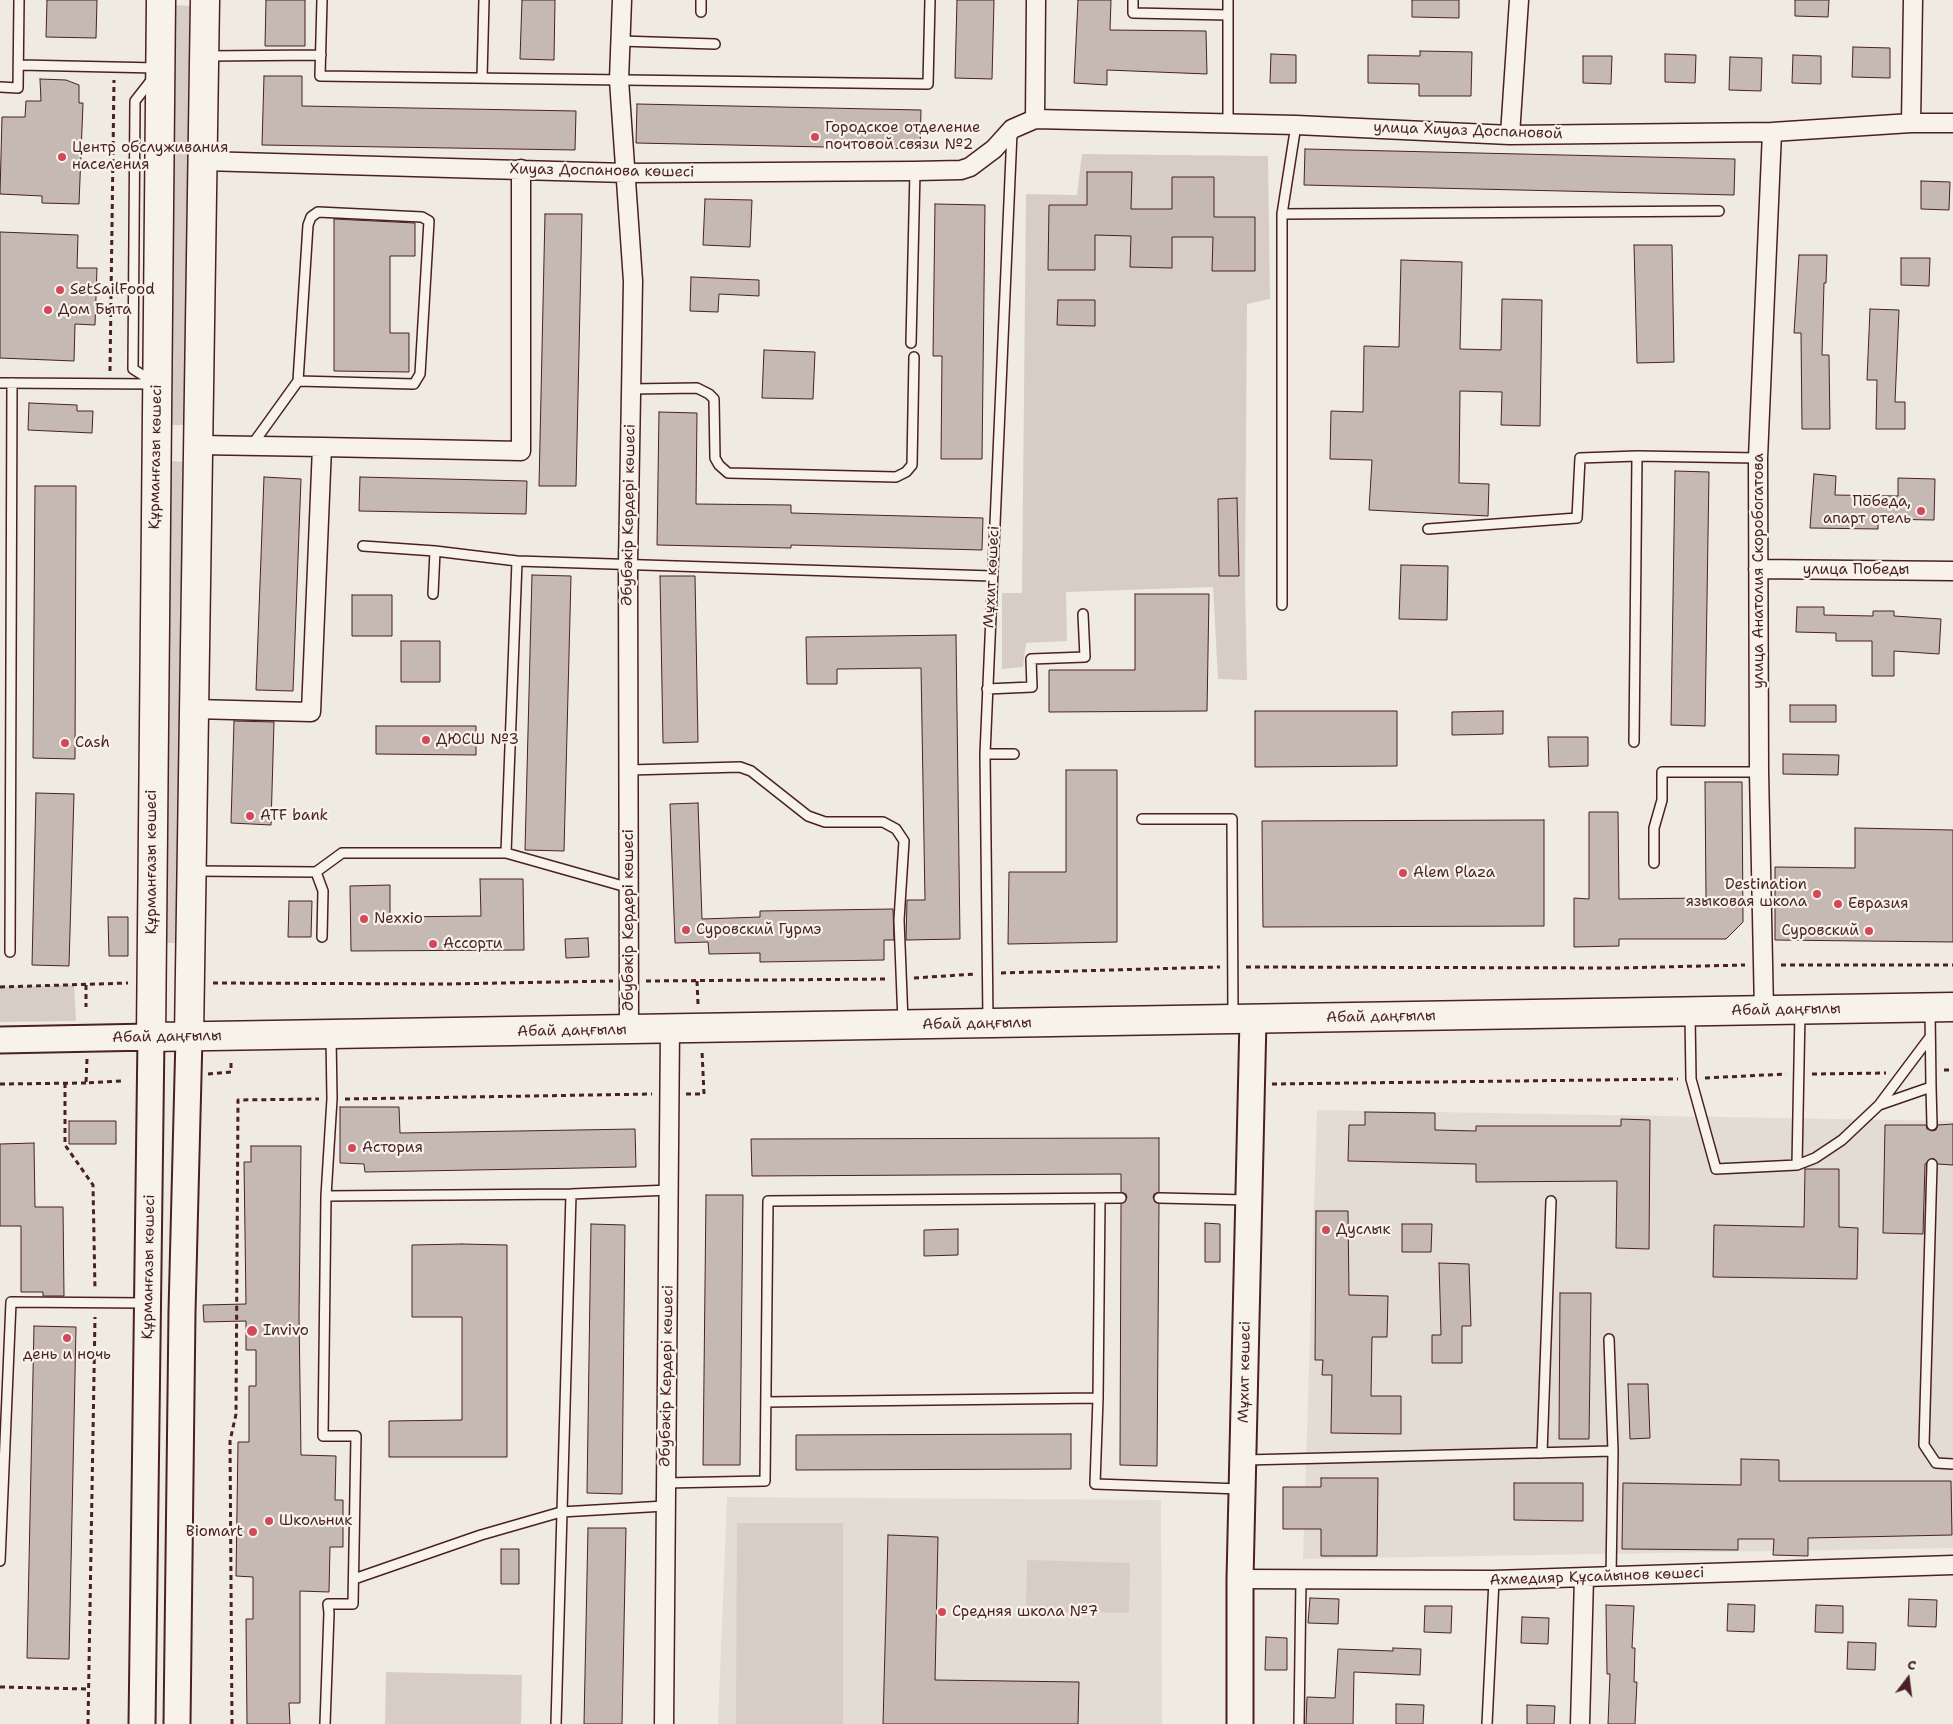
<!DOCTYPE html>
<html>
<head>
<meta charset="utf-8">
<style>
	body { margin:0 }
	#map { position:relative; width:1953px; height:1724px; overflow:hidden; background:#f0ebe0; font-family:"Shantell Sans",sans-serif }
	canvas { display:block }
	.north { position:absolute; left:1883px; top:1654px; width:50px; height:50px; -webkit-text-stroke:4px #f7f3e8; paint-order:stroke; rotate:15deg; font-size:14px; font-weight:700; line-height:20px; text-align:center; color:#4a1f2b }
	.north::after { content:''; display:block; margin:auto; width:18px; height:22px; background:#4a1f2b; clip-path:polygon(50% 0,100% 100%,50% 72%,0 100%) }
</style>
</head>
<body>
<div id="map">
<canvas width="1953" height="1724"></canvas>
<div class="north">С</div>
</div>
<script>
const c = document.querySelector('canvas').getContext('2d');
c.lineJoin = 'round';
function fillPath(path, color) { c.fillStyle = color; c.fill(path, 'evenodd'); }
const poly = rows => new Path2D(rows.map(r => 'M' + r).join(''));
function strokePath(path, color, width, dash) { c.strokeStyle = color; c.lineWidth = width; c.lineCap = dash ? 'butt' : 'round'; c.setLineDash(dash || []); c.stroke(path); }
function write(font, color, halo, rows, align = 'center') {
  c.font = font + ' "Shantell Sans",sans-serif'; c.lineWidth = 4.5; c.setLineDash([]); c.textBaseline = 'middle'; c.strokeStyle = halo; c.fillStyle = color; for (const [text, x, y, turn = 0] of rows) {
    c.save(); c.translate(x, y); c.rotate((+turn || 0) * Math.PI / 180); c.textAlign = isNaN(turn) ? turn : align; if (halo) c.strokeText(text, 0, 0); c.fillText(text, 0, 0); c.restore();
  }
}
fillPath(poly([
	[1317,1110,1953,1121,1953,1548,1303,1559],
	[727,1497,1161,1500,1162,1724,718,1724]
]), '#e3dcd2');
fillPath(poly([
	[176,5,193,6,186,425,171,425],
	[1082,154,1268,156,1270,299,1247,304,1245,586,1247,680,1218,679,1213,587,1066,592,1067,641,1026,643,1023,667,1002,669,1002,593,1022,593,1026,194,1077,195],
	[171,461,186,462,179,943,165,943],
	[74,985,76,1021,0,1022,0,987],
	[737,1523,843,1523,843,1724,736,1724],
	[1027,1560,1130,1563,1129,1613,1026,1611],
	[386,1672,522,1675,521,1724,385,1724]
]), '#d8cdc6');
const building = poly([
	[47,0,97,0,96,38,46,37,47,0],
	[266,0,305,0,305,46,265,46,266,0],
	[522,0,555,0,554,60,520,59,522,0],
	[957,0,994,0,992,79,955,78,957,0],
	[1078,0,1111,0,1110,30,1206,31,1207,74,1107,70,1107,85,1074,83,1078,0],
	[1412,0,1459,0,1459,18,1412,17,1412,0],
	[1795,0,1829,0,1828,17,1795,16,1795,0],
	[1853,47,1890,48,1890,78,1852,77,1853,47],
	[1420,51,1472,52,1471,96,1419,96,1419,84,1368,83,1368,55,1420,56,1420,51],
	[1271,54,1296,55,1296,83,1270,83,1271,54],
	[1665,54,1696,55,1695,83,1665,82,1665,54],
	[1793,55,1821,56,1821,84,1792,83,1793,55],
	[1583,56,1612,56,1611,84,1583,83,1583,56],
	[1730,57,1762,58,1761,91,1729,90,1730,57],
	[264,76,302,76,302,106,576,111,575,150,262,145,264,76],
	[40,79,66,80,79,85,79,103,83,103,79,204,42,203,42,196,0,194,2,117,25,117,26,101,41,101,40,79],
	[637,104,921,110,920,149,636,143,637,104],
	[1305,149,1735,159,1734,195,1304,185,1305,149],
	[1087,172,1132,172,1131,209,1172,209,1172,177,1214,177,1214,217,1255,217,1255,271,1212,271,1213,237,1172,237,1172,268,1130,267,1131,236,1095,235,1095,270,1048,270,1049,205,1087,205,1087,172],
	[1921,181,1950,182,1949,210,1921,209,1921,181],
	[705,199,752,200,750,247,703,245,705,199],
	[935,204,985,205,982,459,941,459,942,356,933,356,935,204],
	[545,214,582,214,576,486,539,486,545,214],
	[334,219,415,223,415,256,390,256,390,333,409,333,409,372,334,371,334,219],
	[0,232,78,235,77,268,97,268,95,325,75,324,74,361,0,358,0,232],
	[1634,245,1672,245,1674,362,1637,363,1634,245],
	[1799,255,1827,255,1826,283,1824,283,1822,355,1829,355,1830,429,1802,429,1801,333,1794,333,1799,255],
	[1901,258,1930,258,1929,286,1901,285,1901,258],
	[1401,260,1462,262,1460,349,1501,350,1502,299,1542,300,1540,426,1501,425,1502,392,1460,391,1459,483,1489,484,1488,516,1369,510,1372,460,1330,459,1331,411,1363,412,1364,346,1399,347,1401,260],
	[691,277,759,280,759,296,719,294,718,312,690,311,691,277],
	[1058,300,1095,300,1095,326,1057,325,1058,300],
	[1870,309,1899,310,1895,402,1905,402,1905,429,1876,429,1877,380,1867,380,1870,309],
	[764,350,815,352,813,399,762,398,764,350],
	[29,403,77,405,77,411,93,411,92,433,28,430,29,403],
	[659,412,697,413,696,504,791,505,791,513,983,518,982,550,791,545,791,548,657,545,659,412],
	[1675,471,1709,472,1705,726,1671,725,1675,471],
	[1814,474,1836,476,1835,495,1898,496,1898,478,1935,479,1934,520,1878,519,1878,529,1810,528,1814,474],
	[264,477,301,479,293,691,256,690,264,477],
	[360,477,527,481,526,514,359,511,360,477],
	[35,486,76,486,75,759,33,758,35,486],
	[1237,498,1239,576,1219,576,1218,499,1237,498],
	[1401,565,1448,566,1447,620,1399,619,1401,565],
	[532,575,571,576,564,851,525,850,532,575],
	[660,576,695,576,698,742,663,743,660,576],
	[1135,594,1209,594,1207,711,1049,712,1049,670,1135,670,1135,594],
	[352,595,392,595,392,636,352,636,352,595],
	[1797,607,1824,607,1824,615,1873,616,1873,611,1894,611,1894,616,1941,619,1939,654,1894,651,1894,676,1872,676,1872,641,1836,641,1836,633,1796,632,1797,607],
	[956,635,960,939,906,940,907,900,925,900,921,668,837,669,837,684,807,684,806,637,956,635],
	[401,641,440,641,440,682,401,682,401,641],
	[1790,705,1836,705,1836,722,1790,722,1790,705],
	[1255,711,1397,711,1397,766,1255,767,1255,711],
	[1503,711,1503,734,1452,735,1452,712,1503,711],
	[234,721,274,722,271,825,231,823,234,721],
	[376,726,476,726,476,755,376,754,376,726],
	[1548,737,1588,737,1588,766,1549,767,1548,737],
	[1783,754,1839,755,1838,775,1783,774,1783,754],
	[1066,770,1117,770,1117,942,1008,944,1009,872,1066,872,1066,770],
	[1705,782,1742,782,1743,922,1726,939,1619,939,1619,946,1574,947,1574,898,1589,899,1589,812,1618,812,1619,899,1706,898,1705,782],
	[36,793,74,794,69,966,32,965,36,793],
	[698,803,702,919,760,917,760,911,893,909,894,940,884,940,884,960,760,962,760,953,709,954,708,942,675,943,670,804,698,803],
	[1544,820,1544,926,1263,927,1262,821,1544,820],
	[1855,828,1953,830,1953,942,1775,940,1775,867,1855,868,1855,828],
	[480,879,523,879,524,950,351,951,350,886,390,885,390,917,481,916,480,879],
	[289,901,312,901,311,937,288,937,289,901],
	[108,917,128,917,128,956,109,956,108,917],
	[588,938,589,957,566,958,565,939,588,938],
	[340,1107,399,1107,400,1133,635,1129,636,1167,365,1172,364,1164,340,1163,340,1107],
	[1365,1112,1435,1113,1435,1130,1476,1131,1476,1126,1621,1126,1621,1119,1650,1120,1649,1249,1616,1248,1617,1181,1476,1182,1476,1164,1348,1161,1349,1125,1365,1125,1365,1112],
	[69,1121,116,1121,116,1144,69,1144,69,1121],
	[1953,1124,1953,1165,1938,1164,1933,1158,1925,1164,1923,1234,1883,1233,1885,1125,1926,1125,1927,1129,1932,1131,1936,1130,1938,1125,1953,1124],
	[1159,1138,1159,1192,1154,1194,1153,1198,1159,1204,1157,1466,1120,1465,1121,1204,1127,1198,1126,1194,1121,1192,1121,1174,752,1176,751,1139,1159,1138],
	[34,1143,35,1207,63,1207,64,1296,43,1296,43,1292,21,1292,21,1226,0,1226,0,1144,34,1143],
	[251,1146,301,1146,299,1314,301,1455,336,1456,335,1500,343,1500,343,1547,330,1547,329,1592,300,1591,300,1703,289,1703,290,1724,247,1724,246,1619,253,1619,253,1577,236,1576,238,1442,249,1442,249,1386,256,1386,256,1350,246,1350,246,1321,204,1322,203,1305,246,1304,244,1162,251,1162,251,1146],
	[1805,1169,1839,1169,1839,1227,1858,1228,1857,1279,1713,1277,1714,1225,1804,1227,1805,1169],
	[706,1195,743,1195,740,1465,703,1465,706,1195],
	[1316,1211,1348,1211,1349,1295,1388,1296,1387,1337,1372,1337,1371,1396,1401,1396,1401,1434,1331,1433,1332,1375,1322,1375,1323,1360,1315,1360,1316,1211],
	[1205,1223,1220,1224,1220,1262,1205,1262,1205,1223],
	[591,1224,625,1225,622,1494,587,1493,591,1224],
	[1402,1224,1432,1224,1431,1252,1402,1252,1402,1224],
	[958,1229,958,1255,924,1256,924,1230,958,1229],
	[462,1244,507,1245,507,1457,389,1457,389,1421,462,1420,462,1317,412,1317,412,1245,462,1244],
	[1439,1263,1469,1264,1471,1326,1462,1326,1462,1363,1432,1363,1432,1335,1441,1335,1439,1263],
	[1560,1293,1591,1293,1589,1439,1559,1439,1560,1293],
	[34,1326,76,1327,69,1659,27,1658,34,1326],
	[1628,1384,1648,1384,1650,1438,1630,1439,1628,1384],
	[1071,1434,1071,1469,796,1470,796,1435,1071,1434],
	[1741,1459,1779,1460,1779,1481,1951,1481,1952,1535,1808,1538,1808,1556,1773,1555,1774,1539,1738,1539,1738,1550,1622,1549,1623,1483,1741,1485,1741,1459],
	[1321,1478,1378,1478,1377,1556,1321,1556,1321,1529,1283,1529,1283,1487,1321,1487,1321,1478],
	[1514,1483,1583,1483,1583,1521,1514,1520,1514,1483],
	[588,1528,626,1528,622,1724,584,1724,588,1528],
	[888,1535,938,1537,935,1680,1079,1682,1078,1724,883,1724,888,1535],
	[501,1549,519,1549,519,1584,501,1584,501,1549],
	[1310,1598,1339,1599,1338,1624,1308,1623,1310,1598],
	[1909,1599,1937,1600,1936,1627,1908,1626,1909,1599],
	[1728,1604,1755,1605,1754,1632,1727,1631,1728,1604],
	[1606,1605,1634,1606,1632,1648,1635,1648,1634,1682,1637,1682,1635,1724,1608,1724,1610,1674,1607,1674,1606,1605],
	[1816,1605,1843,1606,1843,1633,1815,1632,1816,1605],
	[1425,1606,1452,1606,1451,1633,1424,1632,1425,1606],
	[1522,1617,1549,1618,1548,1644,1521,1643,1522,1617],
	[1266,1637,1287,1638,1287,1670,1265,1670,1266,1637],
	[1848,1642,1876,1643,1875,1670,1847,1669,1848,1642],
	[1393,1648,1421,1649,1420,1675,1354,1672,1353,1724,1306,1724,1307,1697,1335,1698,1338,1649,1393,1651,1393,1648],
	[1396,1704,1424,1705,1423,1724,1396,1724,1396,1704],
	[1527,1705,1555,1706,1554,1724,1527,1724,1527,1705]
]);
fillPath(building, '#c6b8b3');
strokePath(building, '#4a1f2b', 1);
const lane = poly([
	[322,0,320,76,928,84,930,0],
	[1133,0,1133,13,1228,15,1228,123],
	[701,12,701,0],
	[1228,15,1228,0],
	[620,41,715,44],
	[208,56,321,55],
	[20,65,157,68],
	[482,78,484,0],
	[0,87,18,88,19,0],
	[1282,214,1719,211],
	[911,343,915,171],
	[152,381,133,369,135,101,153,78],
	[0,383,155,384],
	[631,389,697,388,709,394,714,399,715,458,719,465,728,473,896,477,906,472,912,465,914,357],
	[252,445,298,381,308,225,311,217,318,212,422,217,429,221,420,374,414,384,298,381],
	[1428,529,1577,518,1580,458,1637,456],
	[363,546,435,551,517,561],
	[433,594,435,551],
	[1282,605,1282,214,1296,125],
	[987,689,1032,687,1031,659,1085,657,1083,614],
	[1634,742,1637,456,1758,458],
	[985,754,1014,754],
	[629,770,740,767,751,771,808,816,825,822,883,822,896,829,904,841,899,920,903,1022],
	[1142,819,1232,819,1233,1017],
	[506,853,517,561,992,576],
	[1654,863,1654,828,1662,800,1662,772,1759,772],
	[194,871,316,872,342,853,506,853,630,888],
	[316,872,323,891,322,937],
	[10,952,12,383],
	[1690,1015,1691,1079,1716,1169,1797,1165,1800,1012],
	[988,1021,985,754,1012,132],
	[1931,1087,1932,1125],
	[1879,1105,1930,1037],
	[1932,1164,1924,1445,1936,1463,1953,1464],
	[1797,1165,1815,1158,1842,1140,1879,1105,1931,1087,1930,1010],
	[326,1196,571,1194,670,1190],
	[1159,1198,1248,1200],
	[1609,1339,1613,1451],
	[1098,1398,1100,1199],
	[766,1402,1098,1398,1095,1484,1241,1489],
	[1542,1453,1551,1201],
	[1245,1460,1613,1451,1611,1577],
	[665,1483,765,1481,768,1201,1121,1198],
	[0,1561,11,1302,146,1303],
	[354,1579,481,1535,561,1512,665,1506],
	[325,1724,329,1613,328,1604,353,1604,356,1436,323,1436,326,1196,332,1099,331,1036],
	[556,1724,571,1194],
	[1299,1724,1301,1579],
	[1487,1724,1494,1580]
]);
const street = poly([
	[622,0,619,80,633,281,628,564,629,1030],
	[1035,119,1036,0],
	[1911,123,1913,0],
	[1510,135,1519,0],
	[203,161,626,173,915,171,961,170,970,167,994,149,1012,129,1035,119,1296,125,1510,135,1772,132,1911,123,1953,123],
	[198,445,322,447],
	[1758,569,1953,571],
	[194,709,311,712,322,447,521,451,521,169],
	[1764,1011,1759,772,1758,458,1772,132],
	[1240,1579,1494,1580,1953,1565],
	[664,1724,670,1029],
	[1580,1724,1584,1578]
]);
const secondary = poly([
	[0,1040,151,1037,142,1724],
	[177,1724,182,1312,189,1037],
	[1240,1724,1240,1579,1253,1019]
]);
const primary = poly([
	[161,0,151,1037,1953,1007],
	[189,1037,205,0]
]);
strokePath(lane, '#4a1f2b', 12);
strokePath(street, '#4a1f2b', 21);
strokePath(secondary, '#4a1f2b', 29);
strokePath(primary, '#4a1f2b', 31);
strokePath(poly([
	[110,371,114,80],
	[1781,965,1953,965],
	[1246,967,1618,968,1745,965],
	[1001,973,1220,967],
	[914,978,975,974],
	[646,981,888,979],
	[697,981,698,1004],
	[213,983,447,984,613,981],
	[86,985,86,1007],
	[0,987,128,983],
	[87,1059,86,1083,122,1081],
	[1944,1070,1953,1070],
	[208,1074,231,1072,231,1059],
	[1812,1074,1886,1073],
	[1705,1078,1786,1074],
	[65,1083,65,1145,93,1185,95,1290],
	[0,1084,86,1083],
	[1272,1084,1678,1079],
	[686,1094,704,1094,702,1051],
	[345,1099,652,1094],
	[0,1687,88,1689],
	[88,1724,95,1317],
	[232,1724,230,1441,236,1414,238,1100,319,1099]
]), '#4a1f2b', 3, [5, 4]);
strokePath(lane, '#f7f3e8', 9);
strokePath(street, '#f7f3e8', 18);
strokePath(secondary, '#f7f3e8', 25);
strokePath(primary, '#f7f3e8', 28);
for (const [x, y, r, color] of [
	[815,137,5,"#d1495b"],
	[62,157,5,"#d1495b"],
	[60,290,5,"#d1495b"],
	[48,310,5,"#d1495b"],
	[1921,511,5,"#d1495b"],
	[426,740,5,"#d1495b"],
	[65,743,5,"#d1495b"],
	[250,816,5,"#d1495b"],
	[1403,873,5,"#d1495b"],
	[1817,894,5,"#d1495b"],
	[1838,904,5,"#d1495b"],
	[364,919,5,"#d1495b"],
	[686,930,5,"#d1495b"],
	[1869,931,5,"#d1495b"],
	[433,944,5,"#d1495b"],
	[352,1148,5,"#d1495b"],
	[1326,1230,5,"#d1495b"],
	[252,1331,6,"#d1495b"],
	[67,1338,5,"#d1495b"],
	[269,1521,5,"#d1495b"],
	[253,1532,5,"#d1495b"],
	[942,1612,5,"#d1495b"]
]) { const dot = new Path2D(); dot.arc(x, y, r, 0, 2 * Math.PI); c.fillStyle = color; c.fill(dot); strokePath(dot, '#f7f3e8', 2); }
write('15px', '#4a1f2b', '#f7f3e8', [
	["Городское отделение",825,128],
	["почтовой связи №2",825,145],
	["Центр обслуживания",72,148],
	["наcеления",72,165],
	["SetSailFood",70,290],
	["Дом Быта",58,310],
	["Победа,",1911,502,"right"],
	["апарт отель",1911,519,"right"],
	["ДЮСШ №3",436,740],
	["Cash",75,743],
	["ATF bank",260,816],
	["Alem Plaza",1413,873],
	["Destination",1807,885,"right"],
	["языковая школа",1807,902,"right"],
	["Евразия",1848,904],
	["Nexxio",374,919],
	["Суровский Гурмэ",696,930],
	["Суровский",1859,931,"right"],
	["Ассорти",443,944],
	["Астория",362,1148],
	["Дуслык",1336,1230],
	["Invivo",263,1331],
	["день и ночь",67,1355,"center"],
	["Школьник",279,1521],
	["Biomart",243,1532,"right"],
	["Средняя школа №7",952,1612]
], 'left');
write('15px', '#4a1f2b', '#f7f3e8', [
	["улица Хиуаз Доспановой",1468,131,2],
	["Хиуаз Доспанова көшесі",602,171,1],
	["Құрманғазы көшесі",156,457,-89],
	["Әбубәкір Кердері көшесі",629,515,-89],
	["улица Победы",1856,570],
	["улица Анатолия Скоробогатова",1759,571,-90],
	["Мұхит көшесі",992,577,-87],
	["Құрманғазы көшесі",152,862,-90],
	["Әбубәкір Кердері көшесі",629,920,-90],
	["Абай даңғылы",1786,1010,-1],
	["Абай даңғылы",1381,1017,-1],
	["Абай даңғылы",977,1024,-1],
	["Абай даңғылы",572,1031,-1],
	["Абай даңғылы",167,1037,-1],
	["Құрманғазы көшесі",149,1267,-89],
	["Мұхит көшесі",1245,1372,-89],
	["Әбубәкір Кердері көшесі",667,1376,-89],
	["Ахмедияр Құсайынов көшесі",1597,1577,-2]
]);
</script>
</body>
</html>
